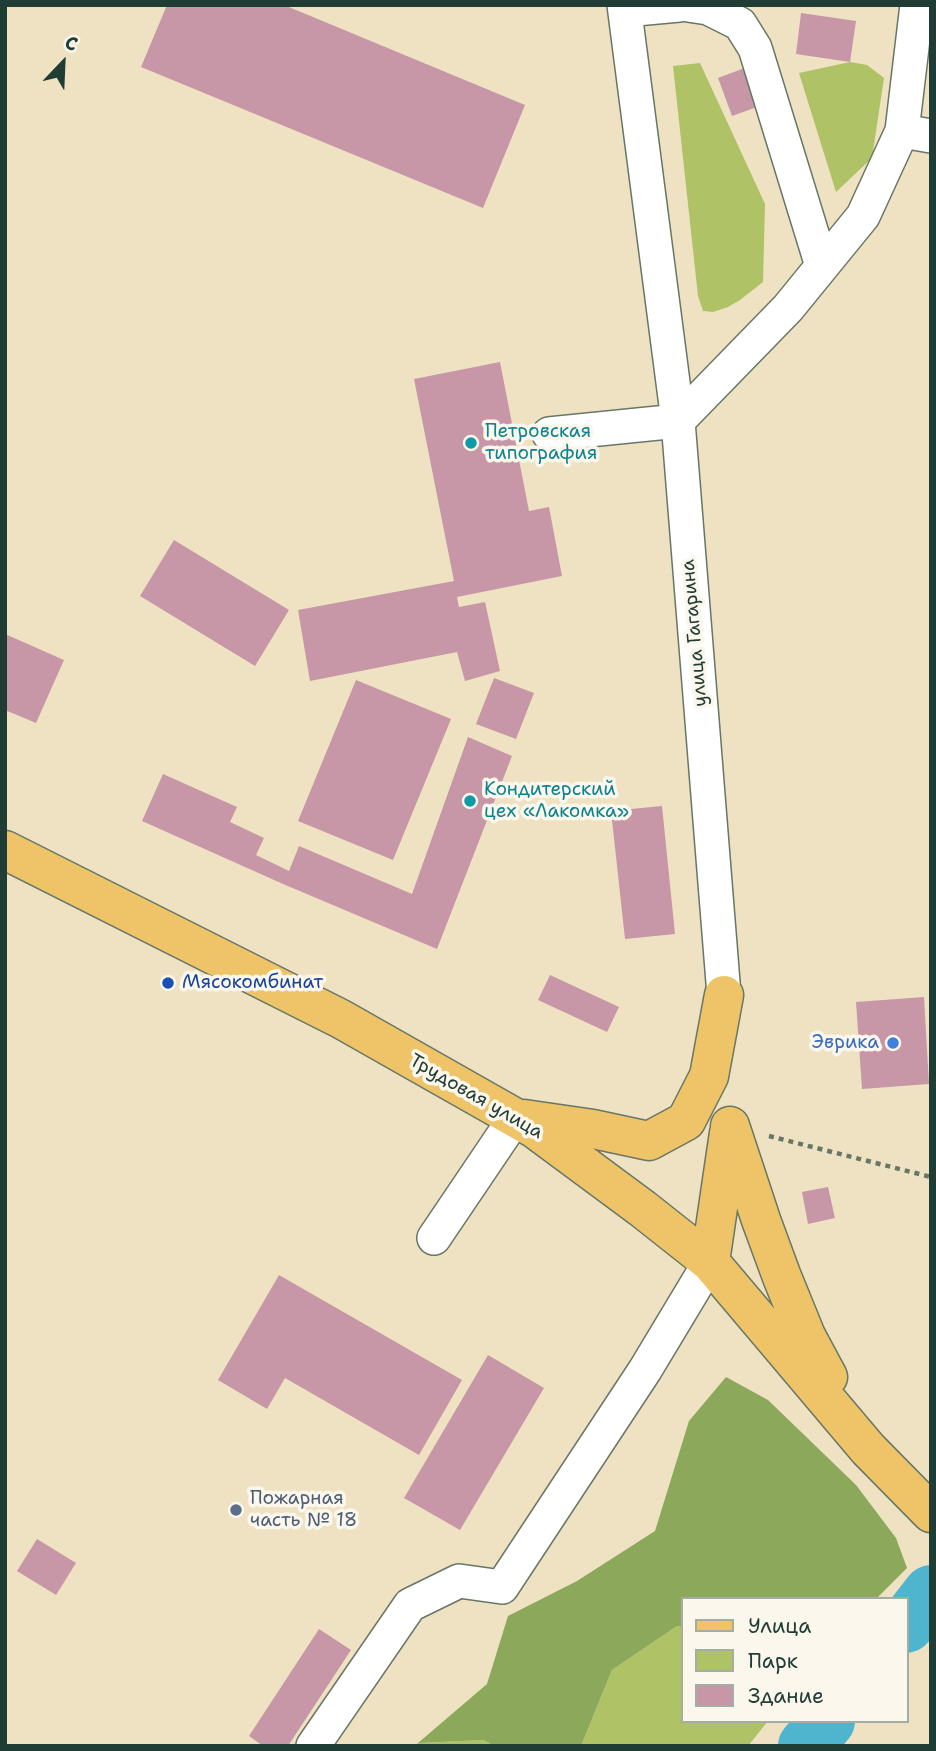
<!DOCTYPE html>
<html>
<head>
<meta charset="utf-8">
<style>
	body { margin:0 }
	#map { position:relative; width:936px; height:1751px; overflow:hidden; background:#eee2c2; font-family:"Shantell Sans",sans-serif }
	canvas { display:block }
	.frame { position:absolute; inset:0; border:7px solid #1f3d34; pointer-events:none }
	.legend { position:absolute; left:681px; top:1597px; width:228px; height:126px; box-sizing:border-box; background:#fbf7ec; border:2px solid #a3ada2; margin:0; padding:9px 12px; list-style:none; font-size:21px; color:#1f3d34 }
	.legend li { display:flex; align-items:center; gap:14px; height:35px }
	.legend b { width:35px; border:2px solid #a3ada2 }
	.north { position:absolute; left:28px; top:28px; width:70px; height:70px; -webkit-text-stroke:5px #fbf7ec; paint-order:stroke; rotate:23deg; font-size:19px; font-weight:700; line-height:28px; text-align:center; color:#1f3d34 }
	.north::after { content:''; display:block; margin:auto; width:24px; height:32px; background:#1f3d34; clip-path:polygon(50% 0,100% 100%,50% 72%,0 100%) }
</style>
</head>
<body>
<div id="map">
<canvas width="936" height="1751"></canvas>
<div class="frame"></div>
<ul class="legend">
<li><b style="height:9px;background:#efc469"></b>Улица</li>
<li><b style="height:19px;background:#afc266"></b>Парк</li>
<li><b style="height:19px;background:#c797a7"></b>Здание</li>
</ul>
<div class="north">С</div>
</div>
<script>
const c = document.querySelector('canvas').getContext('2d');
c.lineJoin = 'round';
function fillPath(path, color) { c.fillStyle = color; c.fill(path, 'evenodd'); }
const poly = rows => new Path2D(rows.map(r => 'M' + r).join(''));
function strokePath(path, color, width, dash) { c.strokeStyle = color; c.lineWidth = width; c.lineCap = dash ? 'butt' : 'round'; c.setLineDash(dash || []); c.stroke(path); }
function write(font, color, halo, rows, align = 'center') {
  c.font = font + ' "Shantell Sans",sans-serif'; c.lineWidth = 7; c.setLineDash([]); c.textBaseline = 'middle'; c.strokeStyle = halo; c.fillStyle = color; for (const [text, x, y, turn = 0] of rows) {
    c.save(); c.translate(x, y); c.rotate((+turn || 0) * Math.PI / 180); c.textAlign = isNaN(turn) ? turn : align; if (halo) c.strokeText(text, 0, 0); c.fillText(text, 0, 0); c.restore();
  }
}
fillPath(poly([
	[850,62,867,65,884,78,872,158,836,192,799,73],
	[700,63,765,204,763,282,740,300,728,307,713,312,703,311,698,296,673,66],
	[677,1626,682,1626,682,1721,768,1721,748,1746,581,1746,612,1670],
	[484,1740,494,1746,414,1746,418,1743]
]), '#afc266');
fillPath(poly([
	[726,1377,768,1400,856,1485,896,1538,907,1568,876,1599,682,1599,682,1626,677,1626,612,1670,581,1746,494,1746,484,1740,418,1743,487,1684,508,1616,577,1581,655,1531,689,1421]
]), '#8ba85b');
strokePath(poly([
	[906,1625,931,1593],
	[806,1746,827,1721]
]), '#4fb5ce', 56);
fillPath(poly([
	[167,5,284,5,525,105,483,208,141,67],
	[801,13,856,21,850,62,796,54],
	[771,58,785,97,732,116,718,78],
	[500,362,529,511,549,507,562,576,457,597,459,607,485,602,500,671,465,681,457,652,310,681,298,610,454,581,414,379],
	[174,540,289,610,255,666,140,596],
	[5,634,64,660,36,723,5,710],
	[494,678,534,693,516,739,476,724],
	[356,680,451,719,393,860,298,821],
	[468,737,512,756,437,949,283,884,142,821,163,774,237,807,230,822,264,838,256,855,289,871,299,846,412,894],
	[662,806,675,934,625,939,611,811],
	[550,975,619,1007,607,1032,538,1000],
	[924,997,929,1084,862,1089,856,1002],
	[828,1187,835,1218,808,1224,802,1192],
	[279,1275,462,1380,419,1455,285,1378,267,1409,218,1380],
	[488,1355,544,1388,460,1530,404,1498],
	[37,1539,76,1563,56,1595,17,1571],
	[319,1629,351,1650,288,1746,263,1746,249,1736]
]), '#c797a7');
const minor = poly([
	[624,5,678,421,724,995],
	[688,5,708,8,740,24,755,48,822,266],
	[625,10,679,5],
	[902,131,931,136],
	[549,434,678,421,788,308,863,216,902,131,917,5],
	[434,1238,515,1118],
	[313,1746,410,1605,459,1581,502,1587,645,1370,710,1262]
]);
const major = poly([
	[5,850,341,1019,535,1129,643,1209,710,1262,868,1449,931,1513],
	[524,1119,593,1129,649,1141,686,1121,709,1076,724,995],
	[730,1126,761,1220,782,1277,806,1336,828,1377],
	[710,1262,729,1133]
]);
strokePath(minor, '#677766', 36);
strokePath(major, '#677766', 41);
strokePath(poly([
	[769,1136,931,1177]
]), '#677766', 4.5, [5, 5]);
strokePath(minor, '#fff', 33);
strokePath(major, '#efc469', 38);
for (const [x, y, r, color] of [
	[471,443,7,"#0f9aa8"],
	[470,801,7,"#0f9aa8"],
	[168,983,7,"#1a4fb4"],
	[893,1043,7,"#3f7fe0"],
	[236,1510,7,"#5c6f8a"]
]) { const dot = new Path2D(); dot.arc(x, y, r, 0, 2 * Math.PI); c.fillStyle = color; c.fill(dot); strokePath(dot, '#fbf7ec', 2.5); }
write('19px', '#0d838f', '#fbf7ec', [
	["Петровская",485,432],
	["типография",485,454],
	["Кондитерский",484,790],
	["цех «Лакомка»",484,812]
], 'left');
write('19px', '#1f3d34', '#fbf7ec', [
	["улица Гагарина",695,633,-95],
	["Трудовая улица",476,1097,30]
]);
write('19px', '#164399', '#fbf7ec', [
	["Мясокомбинат",182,983]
], 'left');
write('19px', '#366cbe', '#fbf7ec', [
	["Эврика",879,1043]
], 'right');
write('19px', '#4e5e75', '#fbf7ec', [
	["Пожарная",250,1499],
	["часть № 18",250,1521]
], 'left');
</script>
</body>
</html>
